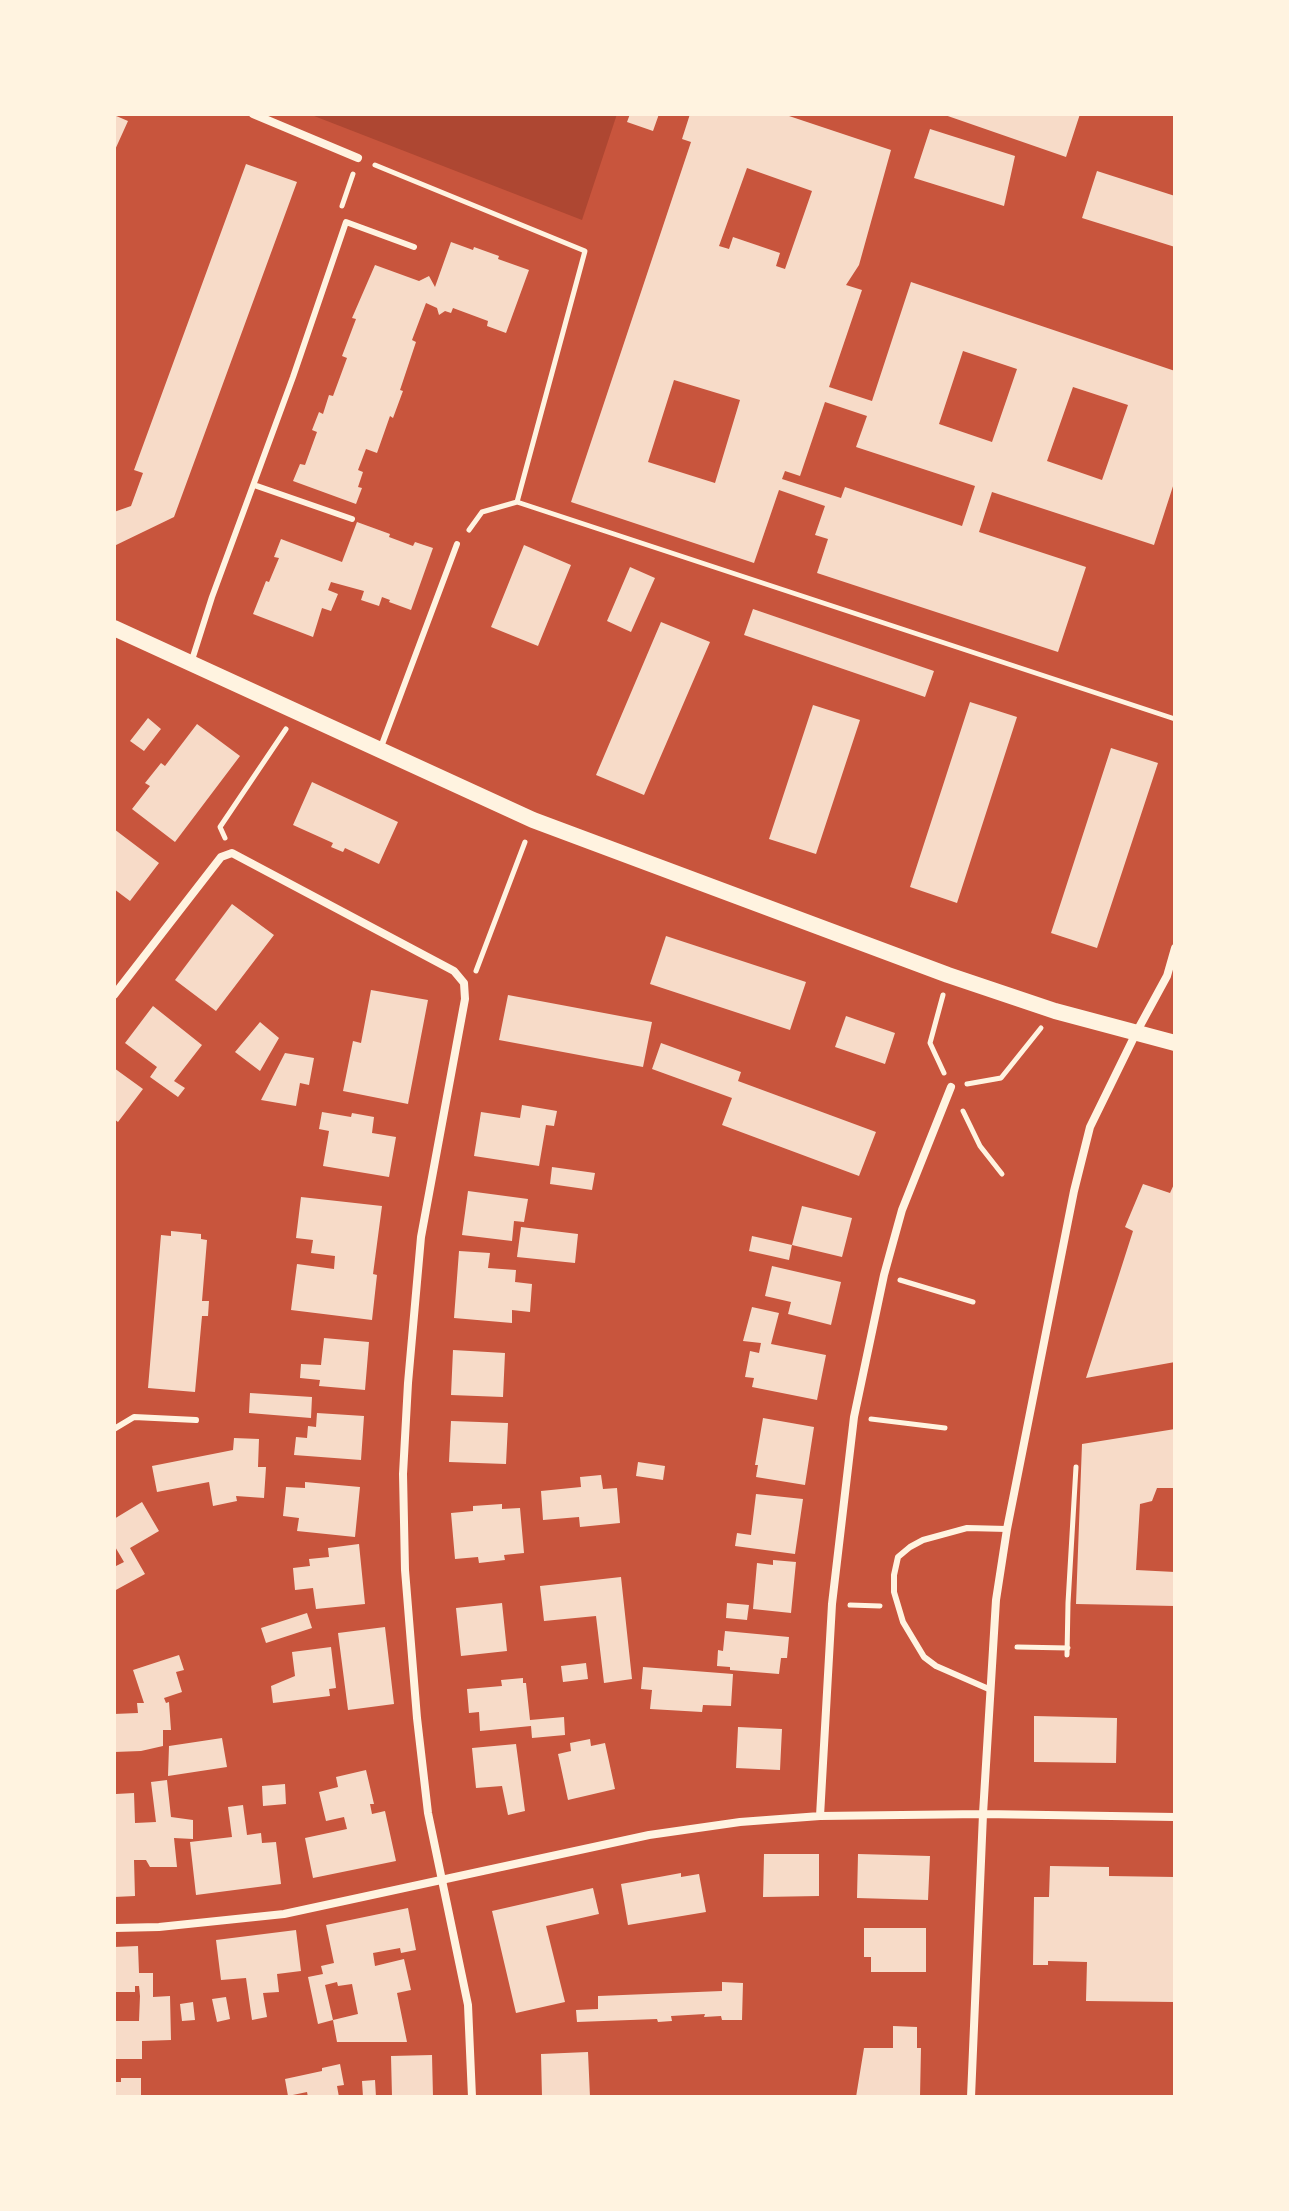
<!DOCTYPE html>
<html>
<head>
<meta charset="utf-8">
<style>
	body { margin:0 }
	#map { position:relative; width:1289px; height:2211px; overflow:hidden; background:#c8553d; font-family:"PT Serif",serif }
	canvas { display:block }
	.frame { position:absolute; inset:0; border:116px solid #fff3e0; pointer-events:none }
</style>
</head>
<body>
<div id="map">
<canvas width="1289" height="2211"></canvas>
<div class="frame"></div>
</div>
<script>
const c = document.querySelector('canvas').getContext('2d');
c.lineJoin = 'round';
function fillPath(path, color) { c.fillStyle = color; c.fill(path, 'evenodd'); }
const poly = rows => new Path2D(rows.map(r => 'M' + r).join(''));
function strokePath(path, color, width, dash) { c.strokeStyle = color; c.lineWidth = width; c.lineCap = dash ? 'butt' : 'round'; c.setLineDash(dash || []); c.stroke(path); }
fillPath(poly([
	[309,114,617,114,582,220]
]), '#ae4732');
fillPath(poly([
	[630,114,659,114,653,131,627,122],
	[690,114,783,114,891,150,859,265,846,285,862,290,829,387,872,401,911,282,1175,371,1175,480,1154,545,992,492,979,532,1086,567,1058,652,817,573,828,539,815,535,825,506,779,490,754,563,571,502,691,142,682,139],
	[747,168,812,191,785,269,776,266,780,253,733,237,729,249,719,246],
	[963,351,1017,369,992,442,939,424],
	[674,380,740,400,715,483,648,462],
	[1073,387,1128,405,1102,480,1047,461],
	[825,402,867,416,856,447,975,486,962,526,845,487,841,498,782,479,785,471,800,476],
	[942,114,1080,114,1066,157],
	[114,115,128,121,114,152],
	[930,129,1015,156,1004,206,914,178],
	[246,164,297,182,174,517,114,546,114,512,131,506,143,473,134,470],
	[1097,171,1175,196,1175,247,1082,218],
	[451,242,473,250,474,247,499,256,498,259,529,270,506,333,487,326,488,321,453,308,451,313,445,311,439,315,437,308,426,303,412,340,416,342,400,390,403,391,393,418,390,416,377,453,366,449,358,470,363,472,358,487,362,488,356,504,293,481,300,464,305,465,317,432,312,430,319,412,323,414,329,395,333,396,347,358,342,356,356,319,352,318,375,265,419,281,429,276,435,287],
	[357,522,390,534,389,537,413,546,415,542,433,548,411,610,389,602,390,600,382,597,379,606,361,600,364,591,331,582,328,590,338,594,331,611,322,608,313,637,253,614,266,581,269,582,279,558,274,557,281,539,342,562],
	[524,545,571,565,538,646,491,627],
	[630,567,655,578,631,632,607,621],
	[753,609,934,671,925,697,744,635],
	[661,622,710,642,644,795,596,775],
	[970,702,1017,717,957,903,910,887],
	[813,705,860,720,816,854,769,839],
	[148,718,161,729,144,751,130,741],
	[197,724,240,756,175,842,132,809,150,786,145,783,161,763,165,766],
	[1111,748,1158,763,1097,948,1051,933],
	[312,782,398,822,379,864,345,848,343,852,331,847,333,843,293,825],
	[114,829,159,863,130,901,114,889],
	[232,904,274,935,216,1011,175,980],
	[666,936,806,982,790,1030,650,984],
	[371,990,428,1000,408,1104,343,1091,353,1041,361,1043],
	[508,995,652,1022,643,1067,499,1040],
	[153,1006,202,1045,174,1081,185,1088,178,1097,150,1077,157,1067,125,1043],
	[846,1016,895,1033,885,1064,835,1047],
	[260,1022,279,1038,260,1071,235,1052],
	[661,1043,741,1072,738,1081,876,1132,859,1176,722,1125,732,1098,652,1069],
	[285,1053,314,1058,309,1085,300,1083,296,1106,261,1100],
	[114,1068,143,1089,118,1122,114,1119],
	[522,1105,557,1111,554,1126,546,1125,539,1166,474,1156,481,1112,520,1118],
	[322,1112,351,1117,352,1113,374,1117,372,1133,396,1137,389,1177,323,1166,329,1131,319,1129],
	[552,1167,595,1173,592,1190,550,1184],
	[1175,1182,1175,1362,1086,1378,1133,1231,1125,1227,1143,1184,1170,1193],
	[468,1191,528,1199,524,1222,514,1221,512,1241,462,1235],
	[301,1197,382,1206,373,1274,377,1275,372,1320,291,1310,297,1264,334,1269,335,1256,311,1253,313,1240,296,1238],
	[802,1206,852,1218,842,1257,792,1245],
	[521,1227,578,1234,575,1263,517,1257],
	[171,1231,201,1234,201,1239,207,1240,202,1301,209,1301,208,1316,202,1316,195,1392,148,1388,161,1235,171,1236],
	[752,1236,792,1245,789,1260,749,1251],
	[459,1251,490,1253,488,1268,516,1270,515,1282,532,1284,530,1312,512,1310,512,1323,454,1318],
	[772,1266,841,1282,831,1325,788,1314,791,1302,765,1296],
	[752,1307,779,1313,771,1344,826,1355,817,1400,752,1387,754,1378,745,1377,750,1351,759,1353,761,1343,743,1341],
	[324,1338,369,1342,365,1390,319,1386,320,1380,300,1378,301,1364,321,1365],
	[453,1350,505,1353,503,1397,451,1395],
	[250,1393,312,1397,311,1418,249,1413],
	[317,1413,364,1416,361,1460,294,1455,296,1437,307,1438,308,1426,316,1427],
	[763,1418,814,1427,805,1485,756,1477,758,1465,755,1465],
	[451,1421,508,1423,506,1464,449,1462],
	[1175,1429,1175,1488,1157,1488,1152,1501,1140,1504,1136,1570,1175,1572,1175,1606,1076,1604,1082,1444],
	[234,1438,259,1439,258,1467,266,1467,264,1498,236,1496,237,1501,213,1506,209,1482,157,1492,152,1466,233,1450],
	[638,1462,665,1466,663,1480,636,1476],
	[601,1475,603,1489,617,1488,620,1523,580,1527,579,1517,543,1520,541,1491,581,1487,580,1477],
	[305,1482,360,1487,355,1537,297,1531,299,1518,283,1516,286,1487,305,1488],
	[756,1494,803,1499,795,1554,735,1546,737,1533,751,1535],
	[142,1502,159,1531,130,1548,145,1574,114,1591,114,1567,124,1562,114,1545,114,1519],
	[502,1504,502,1509,520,1508,524,1553,504,1555,505,1560,479,1563,478,1557,455,1559,451,1513,473,1511,473,1506],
	[359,1544,365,1604,316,1609,313,1588,295,1590,293,1568,310,1566,309,1559,329,1557,328,1548],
	[773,1560,796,1562,791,1613,753,1609,757,1563,773,1565],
	[621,1577,632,1679,604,1683,596,1616,544,1621,540,1586],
	[502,1603,507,1651,461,1656,456,1608],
	[727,1603,749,1605,747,1620,726,1618],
	[307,1613,312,1628,266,1643,261,1628],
	[385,1627,394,1704,348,1710,338,1633],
	[725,1631,789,1637,787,1658,781,1658,779,1674,730,1670,730,1667,717,1666,718,1650,723,1651],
	[331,1647,336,1688,329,1689,330,1696,273,1703,271,1686,295,1676,292,1652],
	[179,1655,184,1670,176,1672,182,1692,164,1698,166,1703,169,1702,171,1730,163,1730,163,1746,141,1751,114,1752,114,1714,138,1713,137,1703,144,1703,133,1670],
	[586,1663,588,1679,563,1682,561,1666],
	[643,1667,733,1674,731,1706,703,1705,702,1712,650,1709,652,1690,641,1689],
	[523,1678,523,1683,526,1683,530,1720,564,1717,565,1735,532,1738,531,1726,480,1731,479,1712,469,1713,467,1689,502,1686,501,1680],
	[1034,1716,1117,1718,1116,1763,1034,1762],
	[738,1727,782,1729,780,1770,736,1768],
	[222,1738,227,1767,168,1776,169,1746],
	[590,1739,591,1746,605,1743,615,1789,568,1800,558,1754,571,1751,570,1743],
	[516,1744,525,1811,508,1815,502,1786,476,1788,472,1748],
	[366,1770,374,1804,370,1804,372,1814,385,1811,396,1861,313,1878,305,1838,347,1829,344,1817,326,1821,319,1792,338,1787,336,1777],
	[167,1780,171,1817,193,1820,193,1839,174,1838,177,1867,150,1867,146,1860,134,1860,135,1896,114,1897,114,1800,116,1799,116,1794,134,1793,135,1823,156,1822,151,1782],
	[285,1784,286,1804,263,1806,262,1786],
	[243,1805,247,1835,261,1833,262,1843,276,1842,281,1884,196,1895,190,1842,232,1837,228,1807],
	[764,1854,819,1854,819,1896,763,1897],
	[858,1854,930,1856,928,1900,857,1898],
	[1050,1866,1109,1867,1109,1876,1175,1877,1175,2002,1086,2001,1087,1962,1048,1961,1048,1965,1033,1965,1034,1897,1049,1897],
	[681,1873,681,1877,699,1874,706,1912,628,1925,621,1884],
	[593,1888,599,1914,546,1926,565,2002,516,2013,492,1911],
	[408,1908,416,1950,401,1953,400,1948,373,1953,375,1966,404,1959,411,1990,397,1993,407,2042,337,2042,333,2020,358,2014,352,1984,338,1986,337,1982,325,1985,333,2020,318,2024,308,1977,323,1974,321,1966,334,1963,326,1925],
	[864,1928,926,1928,926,1972,871,1972,871,1957,864,1957],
	[296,1930,301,1971,277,1974,279,1992,263,1993,267,2017,252,2020,246,1978,221,1980,216,1940],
	[138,1946,139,1973,153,1973,153,1997,170,1996,171,2040,142,2041,142,2059,114,2059,114,2021,139,2021,140,1996,139,1986,135,1986,135,1992,114,1992,114,1947],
	[722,1982,743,1983,742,2020,722,2020,721,2016,704,2017,705,2014,671,2016,672,2021,658,2022,657,2019,577,2022,576,2010,598,2009,598,1996,722,1991],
	[226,1997,230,2019,217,2022,212,1999],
	[193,2002,195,2020,182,2021,180,2004],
	[893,2026,917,2027,917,2048,921,2048,920,2097,856,2097,864,2048,893,2048],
	[588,2052,590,2097,542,2097,541,2054],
	[432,2055,433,2097,392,2097,391,2056],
	[340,2064,344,2085,337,2086,339,2097,308,2097,307,2092,288,2096,285,2079,322,2071,322,2068],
	[121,2078,141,2078,141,2097,114,2097,114,2082,121,2082],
	[375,2080,376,2097,363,2097,362,2081]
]), '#f7dbc8');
strokePath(poly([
	[375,165,585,251,517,502,1175,719],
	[342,206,353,174],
	[469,530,482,512,517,502],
	[225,838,220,827,286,729],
	[476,971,525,842],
	[943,995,930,1043,944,1073],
	[967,1084,1001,1078,1041,1028],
	[963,1111,980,1146,1002,1174],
	[900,1280,973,1302],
	[871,1419,945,1428],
	[850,1605,880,1606],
	[1017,1647,1068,1648],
	[1067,1655,1068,1603,1076,1467]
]), '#fff3e0', 5);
strokePath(poly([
	[254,485,352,519],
	[191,663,212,597,293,377,346,222,414,247],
	[381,747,457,544],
	[114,1429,134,1417,196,1420],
	[991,1690,936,1666,924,1657,903,1622,894,1592,894,1575,898,1557,910,1547,923,1540,967,1528,1007,1529]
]), '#fff3e0', 6);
strokePath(poly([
	[253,114,358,158],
	[114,995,221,857,232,853,454,971,464,983,465,999,421,1237,408,1383,403,1474,405,1570,417,1718,428,1813,468,2005,472,2097],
	[820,1816,832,1604,854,1417,884,1275,902,1210,951,1087],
	[114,1928,159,1927,284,1914,649,1835,740,1822,820,1816,983,1814,1175,1817],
	[971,2097,983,1814,996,1600,1007,1529,1074,1191,1090,1127,1136,1033,1167,976,1175,948]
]), '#fff3e0', 8);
strokePath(poly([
	[114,628,533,820,948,975,1055,1011,1175,1043]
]), '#fff3e0', 16);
</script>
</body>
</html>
